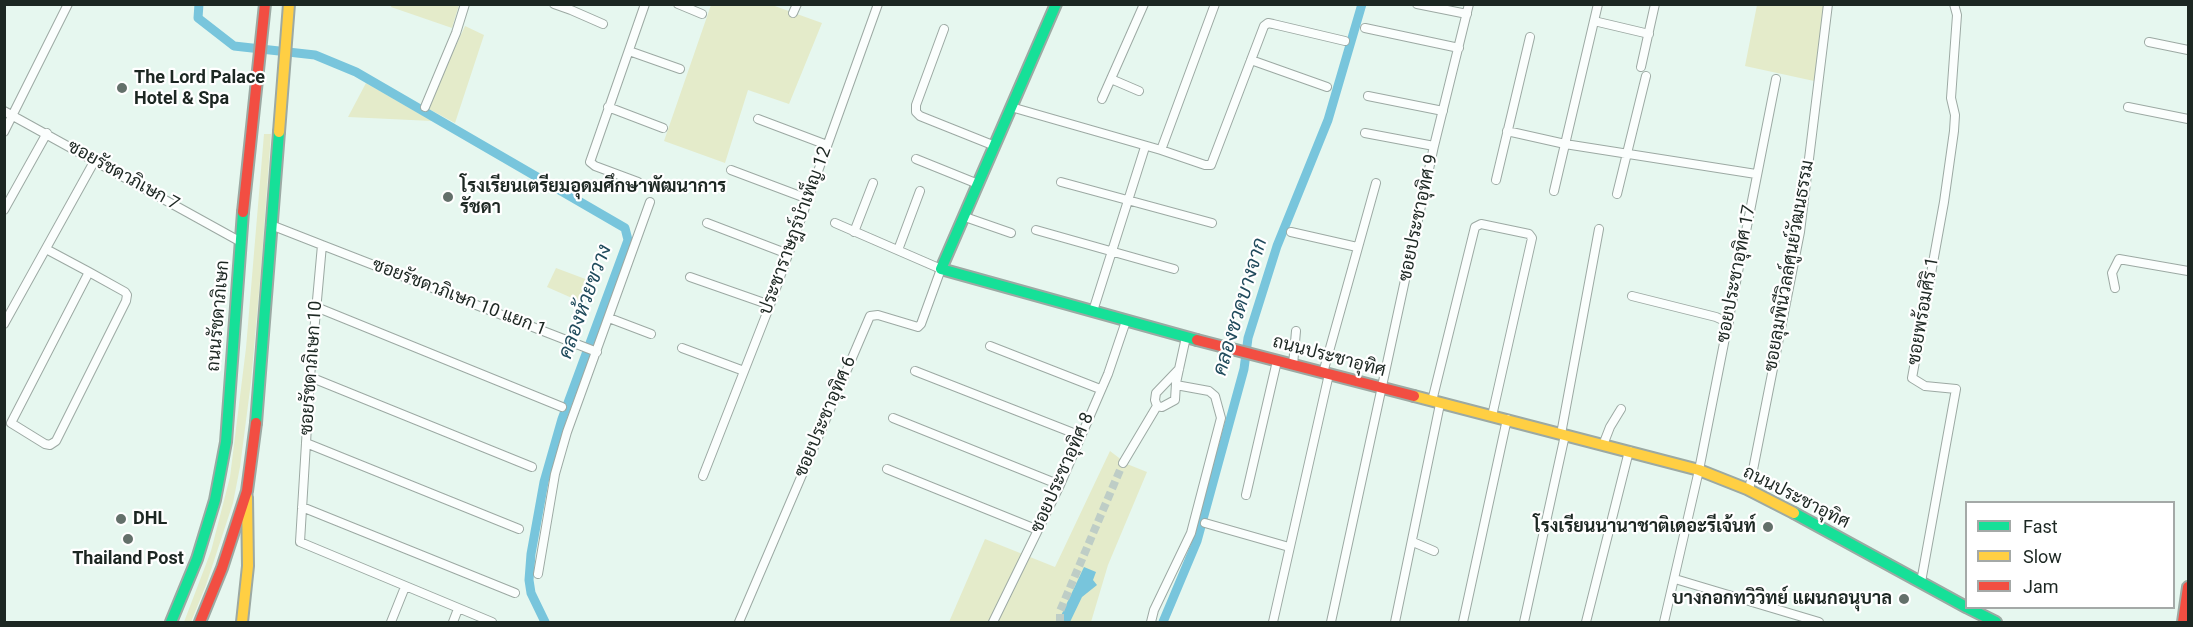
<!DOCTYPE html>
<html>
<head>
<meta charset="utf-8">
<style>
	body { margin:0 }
	#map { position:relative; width:2193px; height:627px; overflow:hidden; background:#e6f7ef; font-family:Roboto,sans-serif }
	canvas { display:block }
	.frame { position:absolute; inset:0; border:6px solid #1c2722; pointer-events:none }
	.legend { position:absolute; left:1965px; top:501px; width:210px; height:108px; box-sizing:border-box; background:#fff; border:2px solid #a4a9a7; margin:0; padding:8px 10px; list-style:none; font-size:18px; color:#1c2722 }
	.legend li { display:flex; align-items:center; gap:12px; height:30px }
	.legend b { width:30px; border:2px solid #a4a9a7 }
</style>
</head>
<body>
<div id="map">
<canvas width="2193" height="627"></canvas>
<div class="frame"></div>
<ul class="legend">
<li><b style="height:8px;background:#16e098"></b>Fast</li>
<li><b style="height:8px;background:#ffcf43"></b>Slow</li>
<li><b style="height:8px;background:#f24e42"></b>Jam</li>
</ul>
</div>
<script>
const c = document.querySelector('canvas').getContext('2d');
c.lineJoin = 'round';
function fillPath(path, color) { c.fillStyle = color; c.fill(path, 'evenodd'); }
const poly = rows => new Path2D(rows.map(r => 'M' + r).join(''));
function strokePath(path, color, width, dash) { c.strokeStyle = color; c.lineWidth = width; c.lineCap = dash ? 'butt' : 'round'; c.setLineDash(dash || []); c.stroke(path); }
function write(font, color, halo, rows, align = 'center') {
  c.font = font + ' Roboto,Sarabun,sans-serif'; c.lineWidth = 4.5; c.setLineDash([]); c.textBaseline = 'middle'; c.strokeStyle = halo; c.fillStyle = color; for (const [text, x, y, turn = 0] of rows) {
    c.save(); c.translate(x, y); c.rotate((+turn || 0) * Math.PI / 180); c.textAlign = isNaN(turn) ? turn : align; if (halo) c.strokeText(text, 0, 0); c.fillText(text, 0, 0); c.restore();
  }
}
fillPath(poly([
	[392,4,459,4,459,5,452,28,391,7],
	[711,5,772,5,822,23,789,104,748,90,725,163,664,141],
	[1757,5,1824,5,1814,81,1745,66],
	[465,26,484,35,455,123,427,108],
	[366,83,432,121,348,117],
	[264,134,271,134,261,270,251,382,240,467,233,503,206,585,191,622,184,622,211,551,230,477,246,348],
	[556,268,588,280,581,302,547,287],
	[1110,451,1127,464,1147,472,1108,565,1091,622,949,622,985,539,1055,567]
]), '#e4ebca');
fillPath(poly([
	[1084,567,1096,572,1093,580,1097,585,1082,597,1070,622,1058,622]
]), '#78c5dc');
strokePath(poly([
	[199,4,198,18,234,46,315,55,356,72,625,228,628,240,562,419,544,482,531,554,529,580,531,593,545,622],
	[1163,622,1197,541,1244,369,1248,338,1277,246,1328,120,1362,4]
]), '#78c5dc', 9);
strokePath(poly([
	[1060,622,1060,611,1123,463]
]), '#becdc6', 8, [8, 4]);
const street = poly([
	[554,4,571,10,603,24],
	[678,4,702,14],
	[1417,4,1467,14],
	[793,13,797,4],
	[1594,21,1649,34],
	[1365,28,1459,48],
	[944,29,916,105,916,112,920,116,995,146],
	[2149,42,2188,50],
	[629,51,680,69],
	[1251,60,1327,87],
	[1641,67,1655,4],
	[1111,79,1139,91],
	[1368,96,1443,111],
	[1102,99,1144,4],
	[425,107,456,33,465,4],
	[608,107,663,128],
	[1011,107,1161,150,1205,165,1211,165,1264,26,1268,23,1273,24,1345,41],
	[2128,107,2188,119],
	[4,111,241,242],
	[758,119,827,145],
	[1507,131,1565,144,1756,174],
	[4,132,68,4],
	[1365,133,1434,146],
	[1161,150,1215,4],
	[916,159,978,184],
	[731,170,808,199],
	[1496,180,1530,37],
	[638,182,595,166,590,162,645,4],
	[1061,182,1212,223],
	[1554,191,1598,4],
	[1617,194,1646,76],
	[4,210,47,133],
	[965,217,1011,233],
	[707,223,788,254],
	[271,225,322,245,310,377,300,542,492,622],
	[1036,230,1174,269],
	[854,232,873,183],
	[1291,232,1357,247],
	[322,245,597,352],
	[46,249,89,272,125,292,127,295,126,301,56,441,50,445,45,444,11,423,89,272],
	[898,250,920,191],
	[690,277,770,305],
	[2115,288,2112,273,2119,259,2188,271],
	[1632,296,1716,317,1729,323],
	[316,307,562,407],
	[1093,311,1145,147],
	[609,318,651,334],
	[4,324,95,160],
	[990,346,1100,389],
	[682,348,744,371],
	[1293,365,1296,331],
	[1179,369,1156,393,1155,400,1157,406,1162,407,1175,400,1176,383,1179,369,1186,337],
	[915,371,1081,436],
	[1323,373,1376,183],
	[310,377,532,467],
	[1432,401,1475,227,1481,224,1529,234,1532,238,1492,416],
	[893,418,1060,485],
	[1561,434,1599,229],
	[306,443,519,529],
	[1603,445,1610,427,1621,409],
	[1123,463,1157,406],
	[887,469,1038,530],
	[703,476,770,305,878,4],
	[1749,490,1800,232,1828,4],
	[1246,495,1277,361],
	[302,507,515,593],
	[1205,523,1289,547],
	[1413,542,1434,551],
	[538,574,555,474,567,432,650,202],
	[1675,579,1819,622],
	[1921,582,1956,389,1925,386,1912,378,1944,202,1954,131,1955,115,1951,98,1957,15,1954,4],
	[391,622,405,587],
	[453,622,458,609],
	[739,622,870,316,878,315,918,327,921,324,941,269,835,223],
	[993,622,1060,485,1108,374,1126,321],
	[1151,622,1154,610,1191,533,1221,418,1215,396,1209,391,1176,385],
	[1273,622,1329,374],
	[1331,622,1434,146,1469,4],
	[1395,622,1440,404],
	[1463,622,1507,419],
	[1524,622,1565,435],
	[1586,622,1629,451],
	[1664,622,1699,470,1776,79]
]);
const fast = poly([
	[1056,4,941,269,1197,340],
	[256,423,279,132],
	[1794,513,1966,607],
	[1968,608,1996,622],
	[171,622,197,559,215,500,226,442,243,212]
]);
const slow = poly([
	[279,132,289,4],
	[1414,396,1699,470,1747,489,1794,513],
	[242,622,248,566,247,497]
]);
const jam = poly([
	[243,212,265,4],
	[1197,340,1414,396],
	[200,622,222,568,247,491,256,423],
	[2183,622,2188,587]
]);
strokePath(street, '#9ca9a3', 10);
strokePath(fast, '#9ca9a3', 14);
strokePath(slow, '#9ca9a3', 14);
strokePath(jam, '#9ca9a3', 14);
strokePath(street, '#fbfefd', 8);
strokePath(fast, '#16e098', 10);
strokePath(slow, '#ffcf43', 10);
strokePath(jam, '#f24e42', 10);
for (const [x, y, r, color] of [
	[122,88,6,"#63706a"],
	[448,197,6,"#63706a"],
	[121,519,6,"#63706a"],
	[1768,527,6,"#63706a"],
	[128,539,6,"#63706a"],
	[1904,599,6,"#63706a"]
]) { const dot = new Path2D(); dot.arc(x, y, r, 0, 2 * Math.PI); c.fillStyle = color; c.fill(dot); strokePath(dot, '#fff', 2); }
write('bold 18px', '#1c2722', '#fff', [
	["The Lord Palace",134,78],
	["Hotel & Spa",134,99],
	["โรงเรียนเตรียมอุดมศึกษาพัฒนาการ",460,187],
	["รัชดา",460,208],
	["DHL",133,519],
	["โรงเรียนนานาชาติเดอะรีเจ้นท์",1756,527,"right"],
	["Thailand Post",128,559,"center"],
	["บางกอกทวิวิทย์ แผนกอนุบาล",1892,599,"right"]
], 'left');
write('18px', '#1c2722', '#fff', [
	["ซอยรัชดาภิเษก 7",123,176,29],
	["ซอยประชาอุทิศ 9",1419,218,-78],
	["ประชาราษฎร์บำเพ็ญ 12",796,231,-70],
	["ซอยลุมพินีวิลล์ศูนย์วัฒนธรรม",1790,266,-80],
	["ซอยประชาอุทิศ 17",1737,274,-79],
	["ซอยรัชดาภิเษก 10 แยก 1",459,298,21],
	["ซอยพร้อมศิริ 1",1924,311,-80],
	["ถนนรัชดาภิเษก",219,316,-85],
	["ถนนประชาอุทิศ",1329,357,15],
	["ซอยรัชดาภิเษก 10",312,368,-86],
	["ซอยประชาอุทิศ 6",826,417,-67],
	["ซอยประชาอุทิศ 8",1063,473,-66],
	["ถนนประชาอุทิศ",1796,498,27]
]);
write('italic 20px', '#204b5c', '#fff', [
	["คลองห้วยขวาง",586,302,-70],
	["คลองชวดบางจาก",1241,307,-73]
]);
</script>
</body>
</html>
